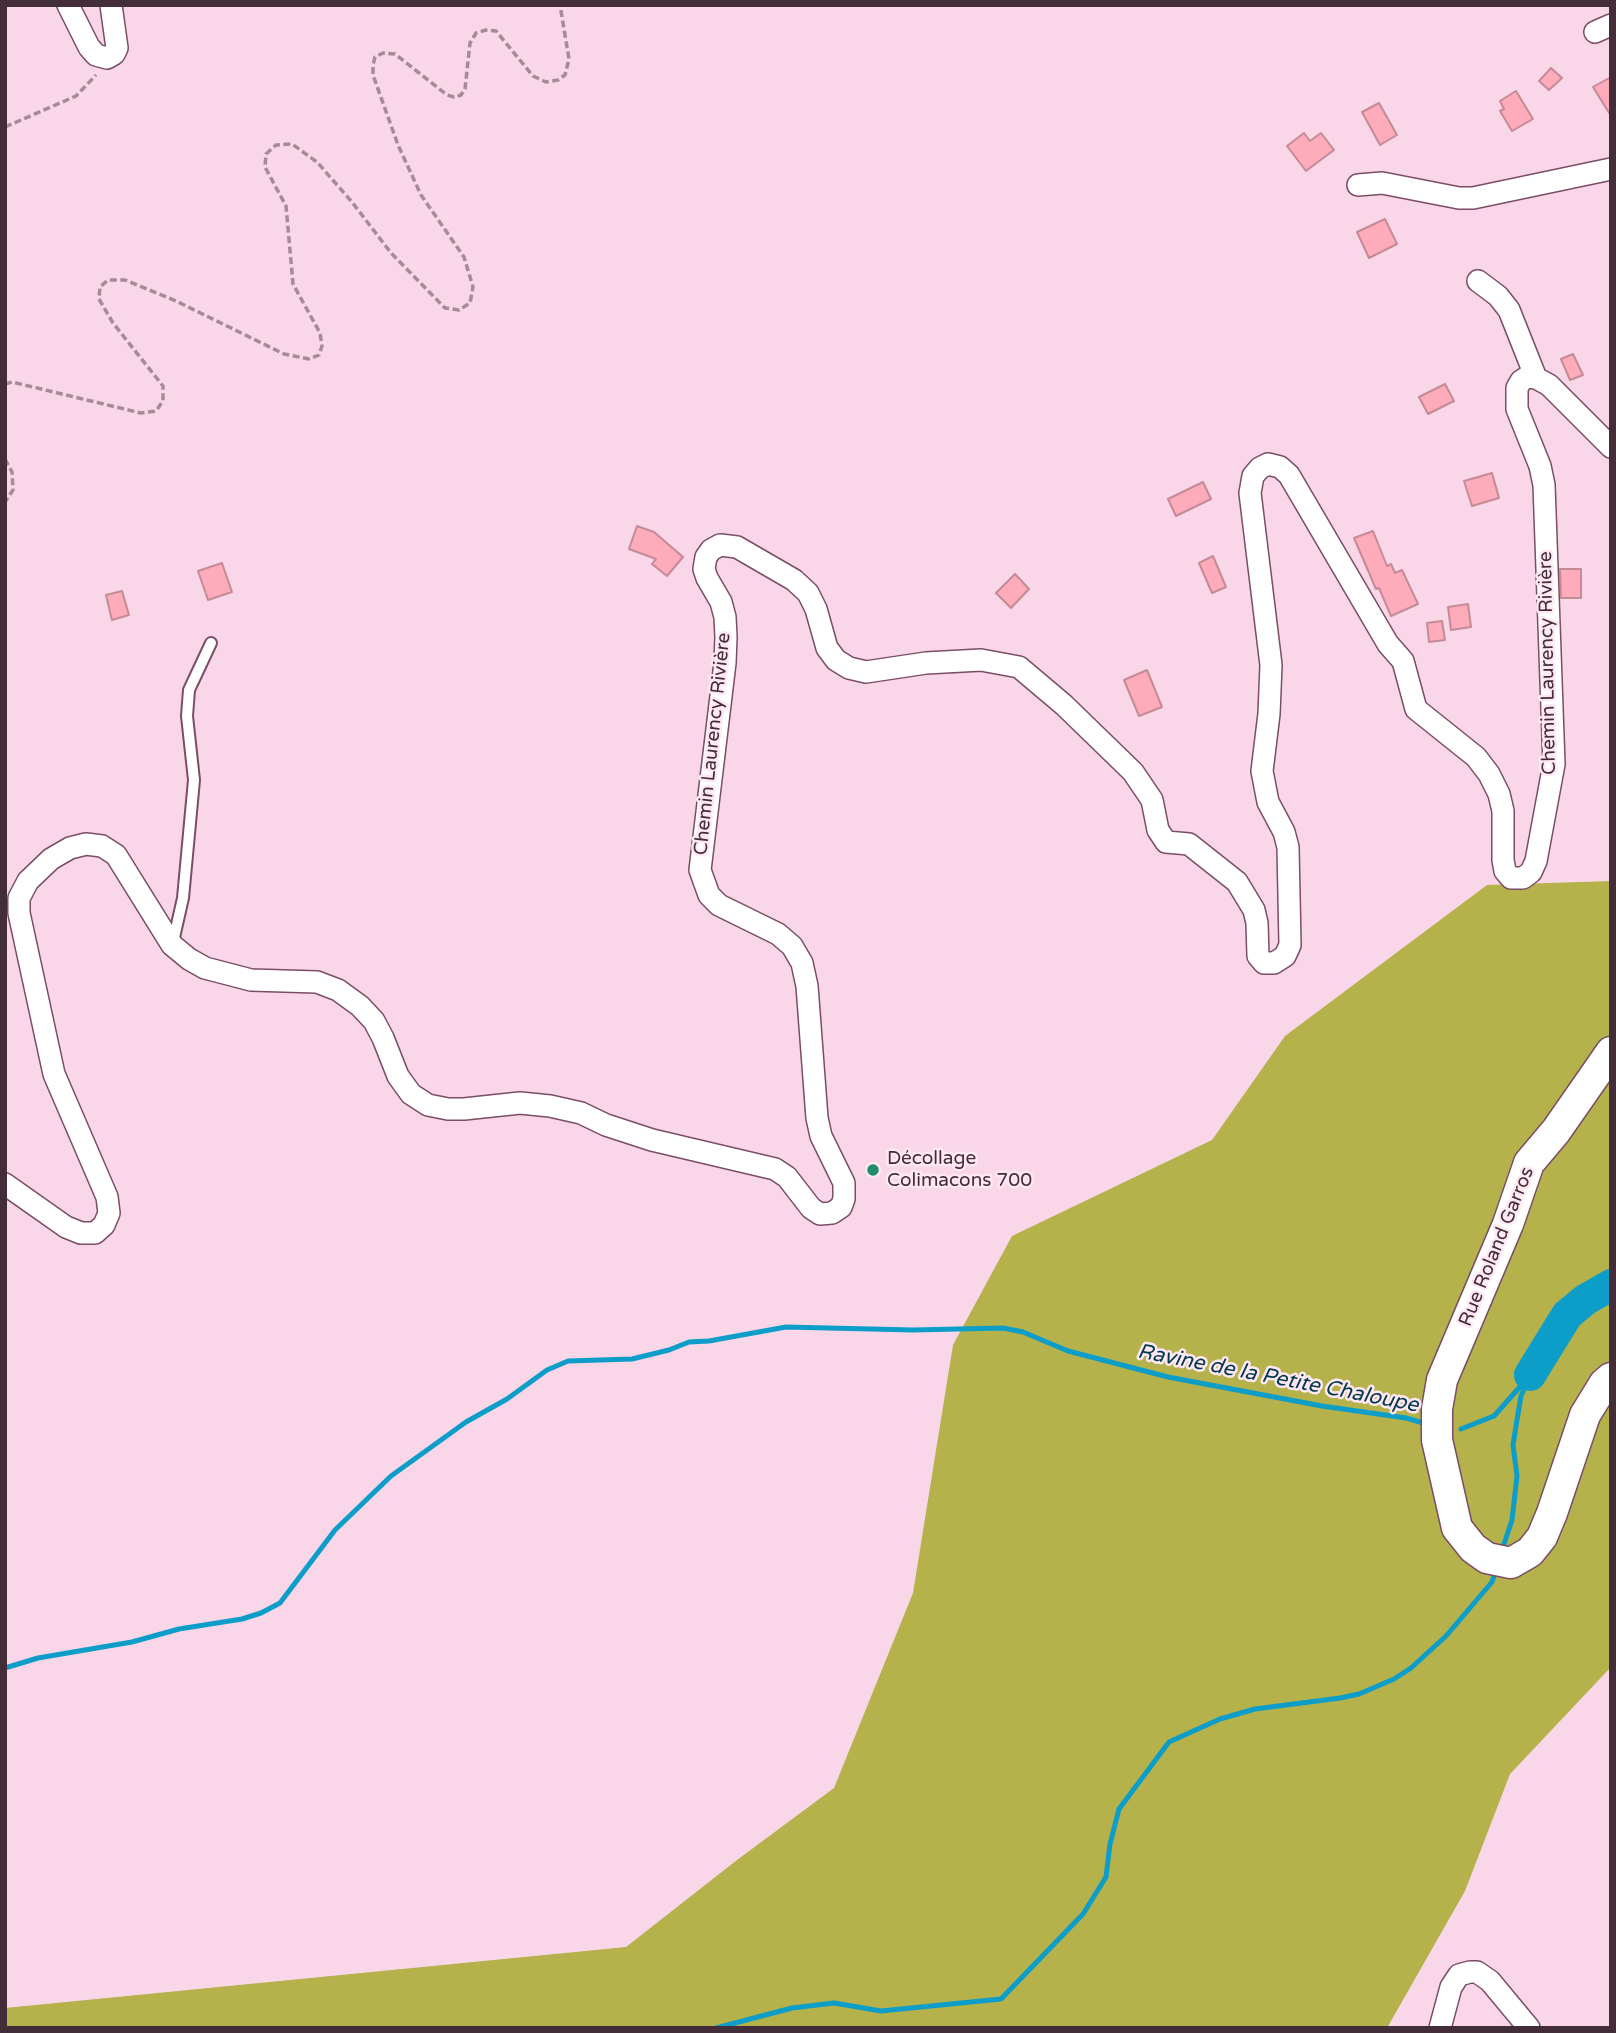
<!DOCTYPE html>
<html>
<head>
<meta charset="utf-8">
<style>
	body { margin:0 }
	#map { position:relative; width:1616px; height:2033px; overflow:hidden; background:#f9d7e8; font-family:"Varela Round",sans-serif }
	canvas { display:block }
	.frame { position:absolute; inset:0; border:7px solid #422d38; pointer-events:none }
</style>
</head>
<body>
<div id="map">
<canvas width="1616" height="2033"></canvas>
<div class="frame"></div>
</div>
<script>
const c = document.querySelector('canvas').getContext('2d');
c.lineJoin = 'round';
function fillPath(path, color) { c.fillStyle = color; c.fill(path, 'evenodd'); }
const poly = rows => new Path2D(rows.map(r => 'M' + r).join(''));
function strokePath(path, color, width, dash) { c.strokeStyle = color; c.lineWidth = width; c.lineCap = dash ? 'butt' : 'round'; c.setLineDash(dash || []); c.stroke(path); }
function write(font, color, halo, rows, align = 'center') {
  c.font = font + ' "Varela Round",sans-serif'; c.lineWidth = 5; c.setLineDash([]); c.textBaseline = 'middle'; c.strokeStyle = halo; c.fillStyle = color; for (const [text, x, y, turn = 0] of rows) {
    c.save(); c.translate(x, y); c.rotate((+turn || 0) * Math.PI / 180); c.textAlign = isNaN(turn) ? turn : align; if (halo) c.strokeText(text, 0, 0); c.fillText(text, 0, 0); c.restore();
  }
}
fillPath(poly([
	[1611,881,1611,1667,1510,1774,1465,1891,1387,2028,5,2028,5,2008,626,1947,737,1860,834,1788,913,1593,953,1345,1012,1236,1212,1140,1285,1036,1487,885]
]), '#b5b14b');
strokePath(poly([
	[1461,1429,1494,1416,1526,1380],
	[1502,1550,1512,1520,1517,1476,1513,1445,1517,1420,1521,1396,1530,1375],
	[5,1668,38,1658,132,1642,179,1629,242,1619,261,1613,280,1603,335,1530,391,1476,466,1422,507,1399,547,1370,568,1361,632,1359,669,1350,689,1342,709,1341,786,1327,913,1330,1003,1328,1023,1332,1068,1351,1168,1377,1322,1406,1406,1418,1427,1424],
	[716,2028,792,2008,834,2003,881,2011,1001,1999,1083,1914,1106,1877,1110,1844,1119,1809,1169,1742,1220,1719,1255,1709,1340,1698,1359,1694,1394,1679,1411,1668,1446,1636,1492,1582,1496,1570]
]), '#0c9dc9', 5);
strokePath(poly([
	[1530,1375,1567,1315,1585,1300,1611,1285]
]), '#0c9dc9', 32);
const building = poly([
	[1551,68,1562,78,1549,90,1539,81,1551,68],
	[1611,77,1611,116,1593,87,1611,77],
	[1516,91,1533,119,1512,131,1500,111,1504,109,1500,101,1516,91],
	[1379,103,1397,135,1380,145,1362,112,1379,103],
	[1304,133,1310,141,1321,133,1334,150,1306,171,1287,146,1304,133],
	[1385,219,1397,244,1369,258,1357,232,1385,219],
	[1573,354,1583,375,1570,380,1561,359,1573,354],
	[1445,384,1454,401,1428,414,1419,397,1445,384],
	[1492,473,1499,498,1472,506,1464,481,1492,473],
	[1203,482,1211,499,1176,516,1168,499,1203,482],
	[637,526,654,532,683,557,667,576,652,564,656,559,629,549,637,526],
	[1373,531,1387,566,1391,564,1395,573,1402,570,1418,604,1391,616,1379,588,1376,589,1354,538,1373,531],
	[1213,556,1226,587,1212,593,1199,563,1213,556],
	[222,563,232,592,208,600,198,571,222,563],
	[1560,569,1581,569,1581,598,1561,598,1560,569],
	[1015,574,1029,589,1011,608,996,593,1015,574],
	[122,591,129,615,112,620,106,595,122,591],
	[1468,604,1471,627,1451,630,1448,607,1468,604],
	[1442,621,1445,640,1429,642,1427,623,1442,621],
	[1147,670,1162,707,1139,716,1124,680,1147,670]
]);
fillPath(building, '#feabbb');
strokePath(building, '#c48b96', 2);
const service = poly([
	[173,942,183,898,194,780,187,716,189,690,211,643]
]);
const minor = poly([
	[68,5,89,47,96,55,107,58,114,54,117,48,111,5],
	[1595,32,1611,25],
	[1358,185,1382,183,1459,198,1473,198,1611,169],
	[1478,281,1498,296,1509,310,1536,378],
	[5,1184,66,1227,81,1233,95,1233,104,1225,109,1213,107,1197,54,1074,19,913,19,898,28,881,51,859,70,848,86,844,102,846,116,855,172,945,189,959,205,968,251,980,317,982,338,990,360,1006,374,1021,383,1038,398,1076,411,1094,428,1105,448,1109,464,1109,520,1103,550,1106,581,1113,606,1125,652,1140,775,1169,787,1177,811,1208,820,1214,832,1213,841,1207,844,1199,844,1183,821,1136,817,1118,807,986,802,963,792,946,778,934,719,905,709,895,700,870,725,663,726,637,725,617,721,602,707,578,704,569,706,557,711,550,720,545,737,547,794,580,808,593,816,609,827,648,836,660,849,668,866,672,926,663,981,660,1019,667,1064,705,1133,772,1152,800,1158,830,1166,842,1189,844,1237,882,1254,910,1257,923,1258,956,1264,963,1274,963,1285,956,1290,945,1288,847,1284,832,1268,802,1262,771,1269,714,1271,665,1250,493,1253,476,1260,468,1268,464,1280,467,1289,475,1388,644,1403,661,1416,709,1476,757,1489,774,1499,794,1503,811,1503,860,1505,871,1511,878,1523,878,1531,872,1536,861,1554,764,1544,485,1540,466,1517,409,1517,388,1521,381,1527,377,1536,378,1549,385,1611,447],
	[1440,2028,1451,1987,1459,1975,1470,1972,1477,1972,1490,1981,1529,2028]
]);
const secondary = poly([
	[1611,1052,1556,1131,1529,1163,1508,1224,1442,1380,1437,1409,1437,1440,1457,1528,1473,1548,1487,1558,1511,1563,1530,1552,1542,1537,1552,1513,1585,1415,1604,1384,1611,1378]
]);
strokePath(service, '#7b4d66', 14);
strokePath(minor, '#7b4d66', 24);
strokePath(secondary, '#7b4d66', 33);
strokePath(poly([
	[5,127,76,96,96,75],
	[5,384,12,382,141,413,156,411,163,401,163,386,113,323,99,299,100,287,108,280,125,280,176,301,284,354,309,359,319,355,322,346,320,333,293,284,286,206,265,167,266,154,276,145,292,144,317,162,352,202,391,253,445,308,459,310,470,303,473,287,464,257,421,195,398,145,373,75,373,65,375,57,383,53,395,54,447,95,454,97,461,95,465,89,470,43,476,33,486,30,496,31,533,76,546,82,558,80,565,75,569,59,560,5],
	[5,459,12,472,13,490,5,502]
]), '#a68a98', 3.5, [7, 3.5]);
strokePath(service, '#fff', 10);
strokePath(minor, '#fff', 21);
strokePath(secondary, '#fff', 30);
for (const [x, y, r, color] of [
	[873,1170,7,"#1f8c6a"]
]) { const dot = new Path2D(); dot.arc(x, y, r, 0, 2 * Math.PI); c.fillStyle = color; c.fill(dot); strokePath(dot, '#ffe8f3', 2.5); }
write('19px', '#422d38', '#ffe8f3', [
	["Chemin Laurency Rivière",1548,663,-91],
	["Chemin Laurency Rivière",713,744,-84],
	["Rue Roland Garros",1497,1247,-68]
]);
write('19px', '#422d38', '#ffe8f3', [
	["Décollage",887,1159],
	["Colimacons 700",887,1181]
], 'left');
write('italic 21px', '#01394b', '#ffe8f3', [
	["Ravine de la Petite Chaloupe",1278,1379,11]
]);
</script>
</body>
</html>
